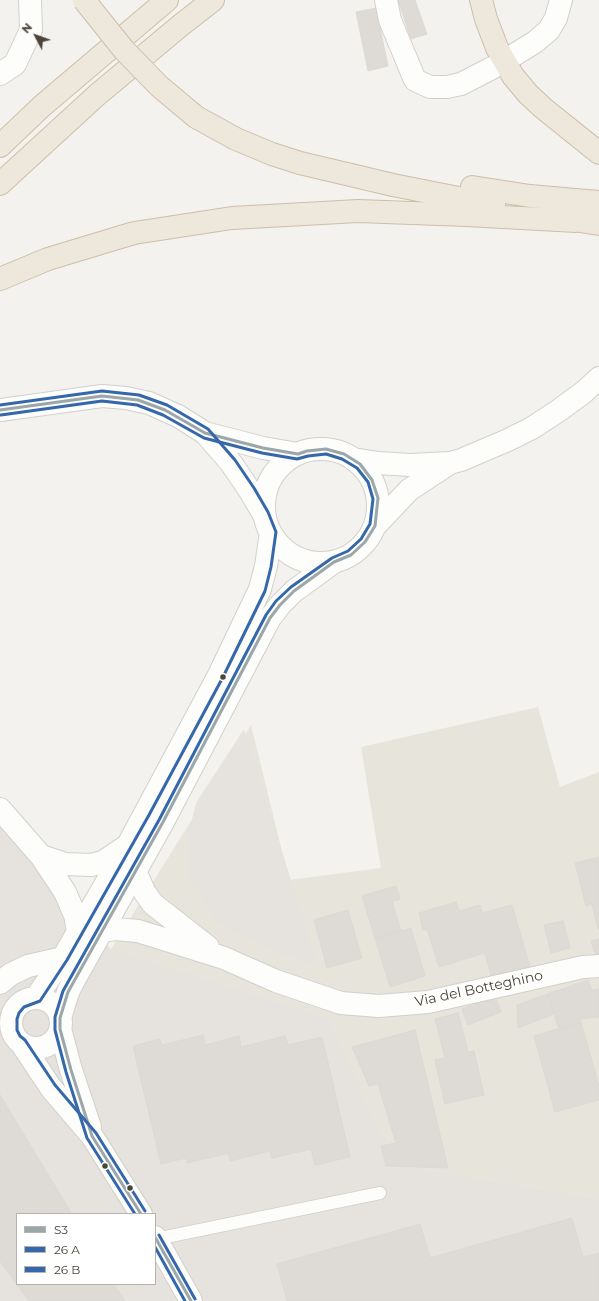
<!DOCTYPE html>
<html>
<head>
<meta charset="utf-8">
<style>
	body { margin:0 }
	#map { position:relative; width:599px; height:1301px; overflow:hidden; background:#f4f2ee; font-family:Montserrat,sans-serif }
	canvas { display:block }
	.legend { position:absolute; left:16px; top:1213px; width:140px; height:72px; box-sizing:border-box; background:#fff; border:1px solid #b7b4b0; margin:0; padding:5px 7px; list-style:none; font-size:12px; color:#4b4439 }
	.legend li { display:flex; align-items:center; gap:8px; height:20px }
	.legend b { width:20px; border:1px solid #b7b4b0 }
	.north { position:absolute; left:16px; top:16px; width:40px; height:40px; -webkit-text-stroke:3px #fff; paint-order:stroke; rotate:311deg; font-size:11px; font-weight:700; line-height:16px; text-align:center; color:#4b4439 }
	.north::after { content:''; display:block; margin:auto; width:14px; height:18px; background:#4b4439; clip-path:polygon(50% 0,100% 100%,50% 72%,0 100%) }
</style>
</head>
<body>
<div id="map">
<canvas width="599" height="1301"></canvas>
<ul class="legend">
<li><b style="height:5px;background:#9ba7a9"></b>S3</li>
<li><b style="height:5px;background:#3567ab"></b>26 A</li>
<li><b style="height:5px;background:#3567ab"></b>26 B</li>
</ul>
<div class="north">N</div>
</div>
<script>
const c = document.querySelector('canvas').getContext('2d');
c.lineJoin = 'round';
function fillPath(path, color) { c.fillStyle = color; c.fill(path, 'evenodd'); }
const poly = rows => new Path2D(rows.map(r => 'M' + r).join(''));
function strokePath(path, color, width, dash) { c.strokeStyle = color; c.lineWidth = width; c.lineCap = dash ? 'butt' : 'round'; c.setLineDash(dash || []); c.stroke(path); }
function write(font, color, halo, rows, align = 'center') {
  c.font = font + ' Montserrat,sans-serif'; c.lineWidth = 3; c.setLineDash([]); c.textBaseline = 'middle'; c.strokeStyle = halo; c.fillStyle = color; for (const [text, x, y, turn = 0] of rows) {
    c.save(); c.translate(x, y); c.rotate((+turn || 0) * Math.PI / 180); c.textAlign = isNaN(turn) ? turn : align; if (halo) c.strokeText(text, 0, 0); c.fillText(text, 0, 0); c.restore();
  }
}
fillPath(poly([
	[538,707,560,787,599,772,599,1198,395,1164,111,949,251,725,289,880,381,868,361,747]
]), '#e7e4dc');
fillPath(poly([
	[0,823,111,949,327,1019,395,1164,599,1198,599,1301,0,1301],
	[17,1214,155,1214,155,1284,17,1284]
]), '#e6e2de');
fillPath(poly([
	[244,729,318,967,273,950,241,936,221,925,211,914,188,875,187,839,196,803]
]), '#e6e3df');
const building = poly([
	[398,0,415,0,427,34,411,39,398,0],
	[376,8,388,66,368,71,356,12,376,8],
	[599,857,599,929,598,929,592,904,586,906,575,863,599,857],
	[396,886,400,899,392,901,401,931,375,938,362,896,396,886],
	[456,902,459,911,480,905,482,913,512,905,530,967,492,979,485,953,439,967,427,929,423,930,419,913,456,902],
	[348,910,362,958,327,968,314,920,348,910],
	[563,921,570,948,551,953,544,925,563,921],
	[411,928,425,976,390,987,375,938,411,928],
	[599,939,599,955,596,956,591,941,599,939],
	[588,980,592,990,599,989,599,1017,580,1019,581,1022,559,1029,548,994,588,980],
	[548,994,554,1014,518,1028,517,1005,548,994],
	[495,997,501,1012,468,1025,462,1009,495,997],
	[458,1013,468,1052,474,1051,484,1095,445,1104,435,1060,445,1058,435,1019,458,1013],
	[581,1022,599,1086,599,1100,555,1112,534,1036,581,1022],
	[415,1030,448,1168,386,1166,381,1146,396,1143,378,1084,369,1086,352,1047,415,1030],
	[203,1035,205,1045,239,1036,241,1047,285,1036,288,1045,322,1037,350,1157,315,1165,311,1149,272,1158,270,1151,230,1161,228,1153,187,1163,186,1158,161,1164,133,1046,160,1039,162,1045,203,1035],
	[0,1095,72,1214,17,1214,17,1284,114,1284,125,1301,29,1301,0,1261,0,1095],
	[572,1218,583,1257,599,1253,599,1301,287,1301,277,1264,420,1224,430,1258,572,1218]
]);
fillPath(building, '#dedbd6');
strokePath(building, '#dcd9d4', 1);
const lane = poly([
	[156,1239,380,1193]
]);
const street = poly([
	[386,0,390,20,415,80,430,87,447,87,461,84,492,68],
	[514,55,535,42,549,30,556,18,561,0],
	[0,74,15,64,31,30,30,0],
	[0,410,102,396,126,398,149,403,178,416,205,433,231,463,250,491,264,515],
	[205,433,263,448,298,454],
	'264 506a57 57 0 1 1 114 0a57 57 0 1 1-114 0Z',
	[353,459,378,463,410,465,450,463,461,460,508,440,532,428,558,411,584,392,599,378],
	[375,526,409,490,450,463],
	[0,809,41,856,65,892,75,915,78,931],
	[41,856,65,864,91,865,103,862,125,847],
	[135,871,145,893,153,904,208,947],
	[101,931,115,929,138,931,224,958,276,981,341,1003,379,1006,428,1002,583,967,599,966],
	[0,983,11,974,28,966,63,958],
	[36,998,63,958,128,845,219,675,260,589,266,566,271,533],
	'11 1023a25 25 0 1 1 50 0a25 25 0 1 1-50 0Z',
	[60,1018,68,992,74,980,163,822,270,618,280,605,294,591,334,562],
	[60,1029,71,1070,90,1127],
	[21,1043,51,1088,92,1136,141,1214],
	[155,1237,191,1301]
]);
const highway = poly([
	[481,0,486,19,497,48,513,76,528,94,543,108,599,153],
	[236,139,272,154,300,163,393,185,494,205],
	[0,146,42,106,167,0],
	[0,184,97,95,181,25,213,0],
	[472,187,530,196,599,202],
	[561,218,599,224],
	[0,279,48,259,134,233,232,218,358,211,466,215,576,221]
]);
strokePath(lane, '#d2d0cb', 14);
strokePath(street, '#d2d0cb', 24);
strokePath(highway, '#ccbfa9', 24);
strokePath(lane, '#fdfdfc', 12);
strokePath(street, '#fdfdfc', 22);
strokePath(highway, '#ede8db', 22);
const highwayBridge = poly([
	[84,0,124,50,159,86,196,117,236,139]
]);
strokePath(highwayBridge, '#ccbfa9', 24, []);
strokePath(highwayBridge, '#ede8db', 22);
strokePath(poly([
	[0,410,102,396,138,400,165,410,205,433,263,448,298,454,307,451,326,449,344,454,360,464,372,480,378,498,375,526,365,542,351,555,334,562,294,591,280,605,270,618,163,822,68,992,60,1018,60,1029,71,1070,92,1136,141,1214],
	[155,1237,191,1301]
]), '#9ba7a9', 3);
strokePath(poly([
	[1,415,102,401,137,405,163,415,204,438,262,453,297,459,308,456,326,454,342,459,357,468,368,482,373,499,370,524,361,539,348,551,332,558,291,587,276,601,266,615,159,820,63,991,55,1017,55,1030,66,1072,87,1138,135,1214],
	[155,1247,185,1301]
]), '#3567ab', 3);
strokePath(poly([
	[0,405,102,391,139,395,167,405,208,429,235,460,254,488,268,512,276,532,271,567,265,591,223,677,149,815,67,960,40,1001,24,1007,19,1013,17,1019,17,1030,20,1036,25,1040,55,1085,96,1133,145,1211],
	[159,1235,195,1299]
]), '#3567ab', 3);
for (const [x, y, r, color] of [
	[223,677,3.5,"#4b4439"],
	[105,1166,3.5,"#4b4439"],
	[130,1188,3.5,"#4b4439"]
]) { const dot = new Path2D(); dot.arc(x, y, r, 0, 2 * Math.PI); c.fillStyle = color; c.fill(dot); strokePath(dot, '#fff', 1.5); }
write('14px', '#4b4439', '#fff', [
	["Via del Botteghino",479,989,-12]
]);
</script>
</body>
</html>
